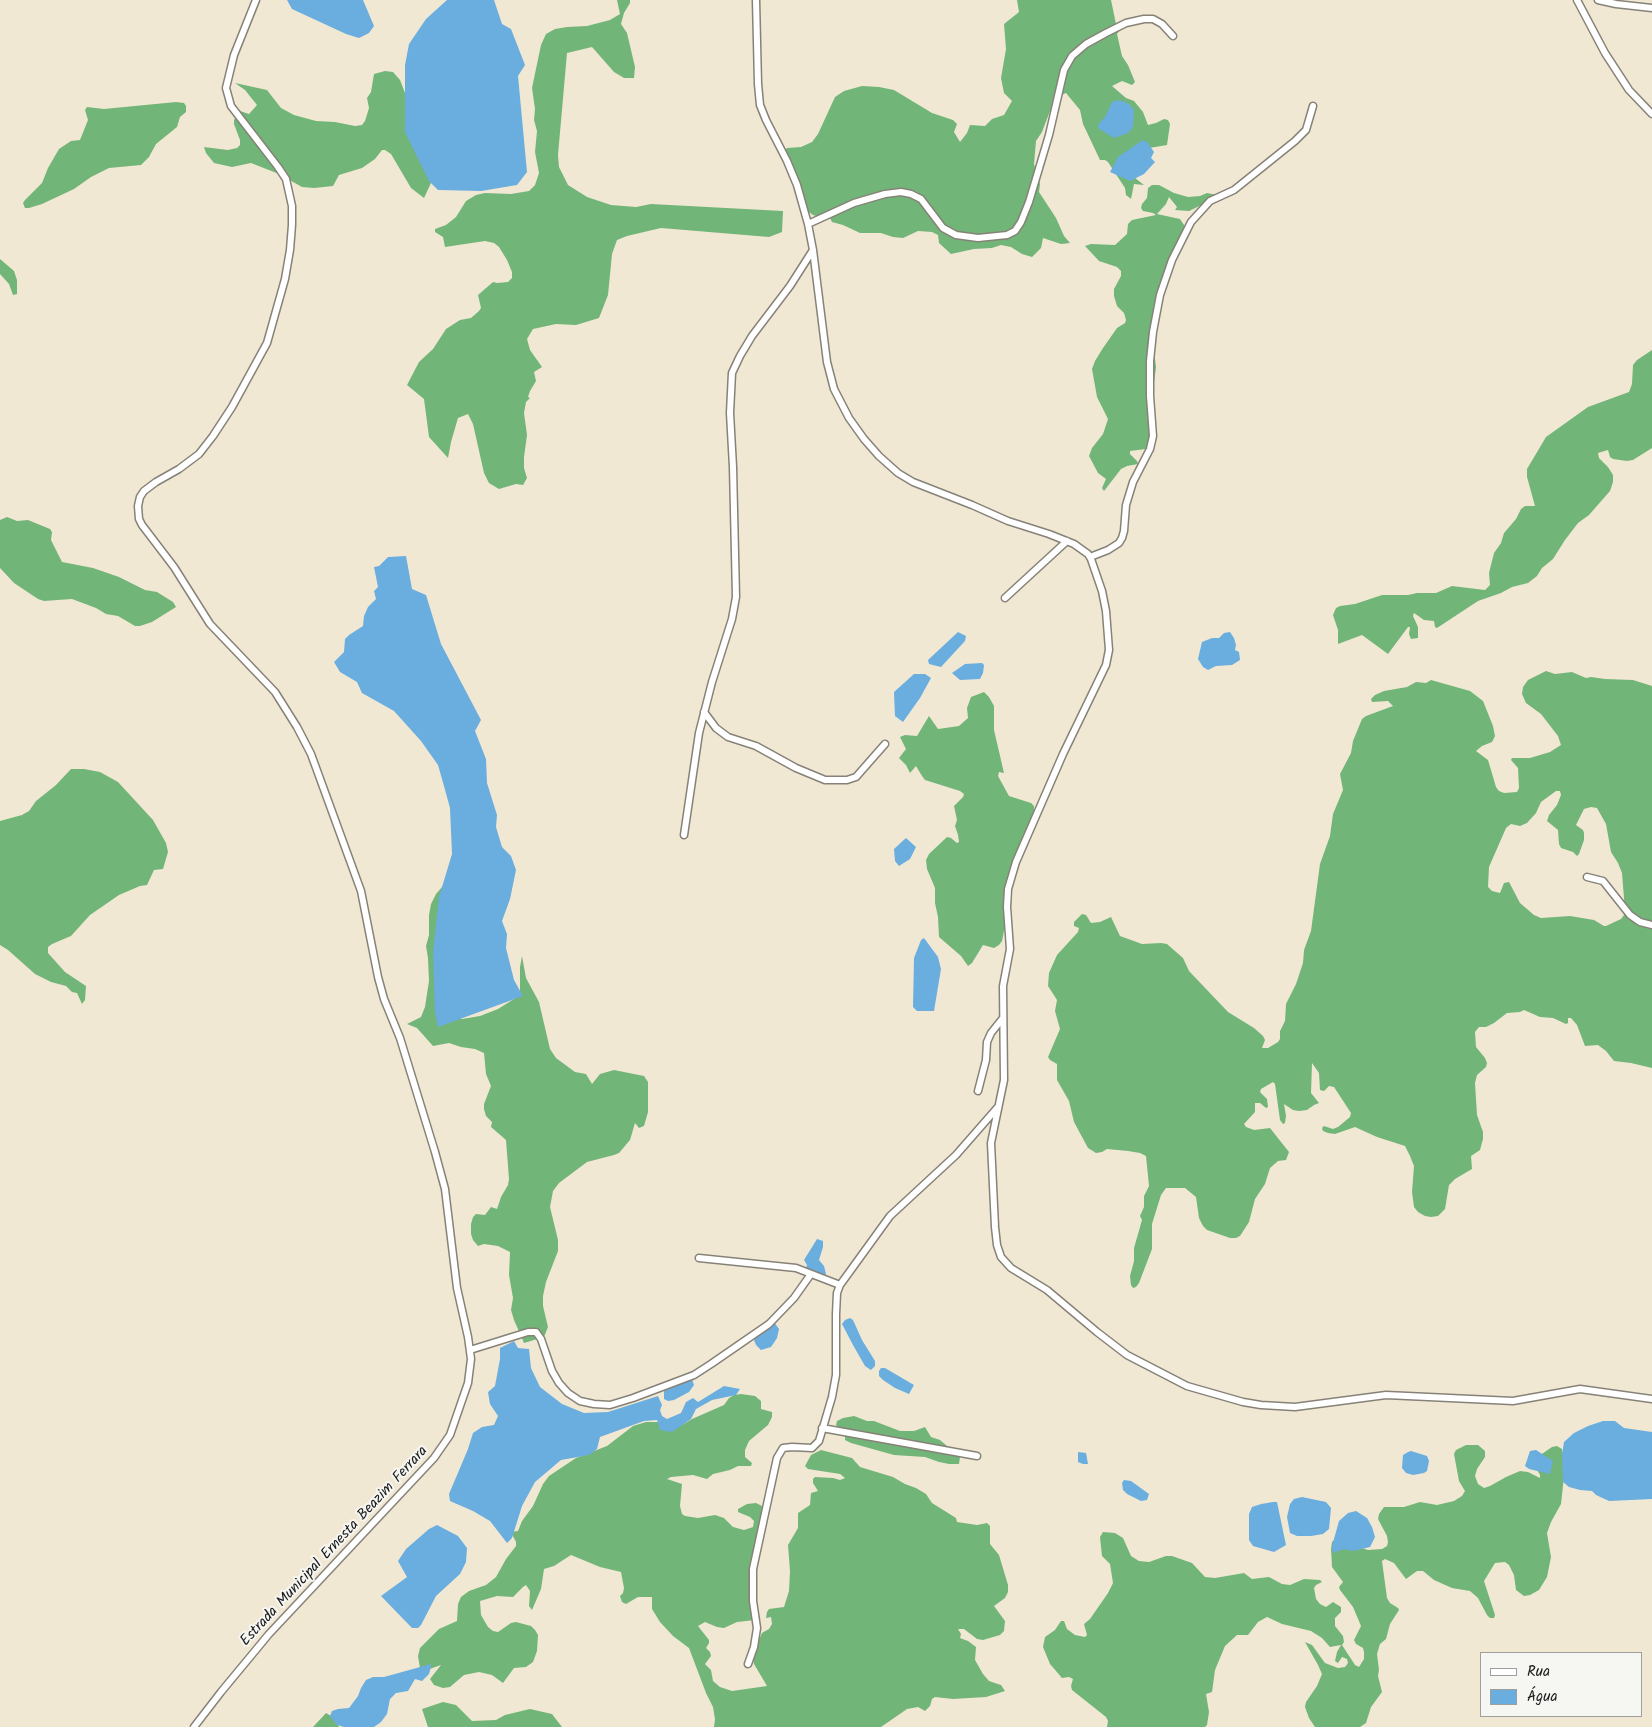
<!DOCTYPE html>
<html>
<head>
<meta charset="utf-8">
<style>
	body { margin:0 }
	#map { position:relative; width:1652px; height:1727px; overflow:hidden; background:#f1e8d4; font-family:Kalam,sans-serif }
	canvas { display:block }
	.legend { position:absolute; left:1480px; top:1652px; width:162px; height:65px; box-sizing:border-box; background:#f6f6f2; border:1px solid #9f9f9c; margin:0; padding:6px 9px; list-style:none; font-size:15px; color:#1c1c1c }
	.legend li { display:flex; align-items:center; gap:10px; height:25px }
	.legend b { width:25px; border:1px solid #9f9f9c }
</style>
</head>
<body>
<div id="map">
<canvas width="1652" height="1727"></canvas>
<ul class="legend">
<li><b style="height:6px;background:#fff"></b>Rua</li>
<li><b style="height:14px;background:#6aaddf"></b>Água</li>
</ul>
</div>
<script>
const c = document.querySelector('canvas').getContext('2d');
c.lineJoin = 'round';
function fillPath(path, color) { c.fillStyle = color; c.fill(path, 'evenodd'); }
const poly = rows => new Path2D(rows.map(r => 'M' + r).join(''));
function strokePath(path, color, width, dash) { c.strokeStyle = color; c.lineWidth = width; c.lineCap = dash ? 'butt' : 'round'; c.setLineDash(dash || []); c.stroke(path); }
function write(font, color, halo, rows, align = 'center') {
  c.font = font + ' Kalam,sans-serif'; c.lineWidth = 4; c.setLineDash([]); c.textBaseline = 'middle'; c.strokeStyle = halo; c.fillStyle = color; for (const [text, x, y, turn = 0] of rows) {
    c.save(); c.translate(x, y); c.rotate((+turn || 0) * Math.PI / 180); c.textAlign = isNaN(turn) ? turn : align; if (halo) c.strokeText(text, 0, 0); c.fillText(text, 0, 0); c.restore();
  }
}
fillPath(poly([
	[617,0,630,0,630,3,624,13,621,24,627,33,635,67,634,78,624,78,614,72,592,47,567,53,558,155,559,167,568,185,587,197,611,205,636,207,651,204,783,211,782,232,769,237,661,228,627,236,617,240,612,254,608,295,599,318,576,325,556,324,533,329,527,339,530,350,542,367,534,372,536,381,530,391,528,397,530,398,526,402,524,413,527,435,524,457,524,468,527,478,523,485,516,484,499,489,489,483,484,473,473,424,468,414,458,418,451,442,448,458,429,437,424,399,407,385,419,362,433,349,446,329,460,320,471,318,479,311,481,308,478,295,493,282,497,283,508,282,512,278,512,272,507,260,499,247,494,243,485,241,445,247,443,237,435,232,435,229,446,225,456,217,466,201,476,195,485,193,511,194,529,191,535,185,539,173,535,152,537,131,534,120,535,109,532,88,541,45,546,34,555,29,567,27,587,26,610,20,620,14],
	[1017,0,1111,0,1116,24,1120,30,1117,34,1122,56,1128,65,1135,82,1132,85,1122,81,1112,86,1126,98,1134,101,1143,112,1148,125,1156,123,1164,119,1168,120,1170,124,1167,145,1149,148,1130,174,1144,185,1134,184,1131,199,1126,195,1125,188,1108,162,1105,160,1100,160,1083,124,1080,110,1066,93,1055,98,1042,132,1036,141,1034,164,1040,184,1039,192,1056,218,1064,236,1070,243,1061,244,1043,238,1041,248,1032,257,1022,254,1011,247,1001,245,992,248,974,249,951,254,939,243,938,235,932,232,918,231,903,238,893,237,881,233,860,233,843,225,832,222,829,216,819,217,813,215,809,212,801,202,785,150,787,148,801,147,812,142,818,134,835,97,844,91,862,86,879,87,894,90,932,113,953,120,957,124,954,132,960,142,967,133,970,125,985,126,992,119,1004,115,1012,101,1004,93,1001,78,1006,49,1004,24,1019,12],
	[385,71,393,72,400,80,405,93,431,183,424,198,411,188,391,154,385,150,382,150,375,159,362,168,339,175,333,186,314,188,302,187,279,174,251,163,232,167,214,163,206,153,204,147,228,150,237,148,240,145,240,140,234,124,234,120,240,111,249,114,257,105,245,90,235,83,267,90,281,108,294,115,316,121,335,122,355,126,362,125,365,121,369,108,367,98,371,92,374,74],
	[176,102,184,103,186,106,186,112,180,117,177,127,156,144,149,157,141,165,109,168,91,177,74,189,42,204,29,208,25,208,23,203,25,200,42,183,48,168,59,149,71,141,80,140,88,120,85,110,87,107,104,109],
	[1152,185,1159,185,1174,193,1188,197,1200,196,1207,193,1217,195,1214,199,1189,211,1175,210,1177,207,1169,197,1166,204,1157,214,1180,219,1184,225,1185,231,1166,271,1152,324,1156,336,1154,351,1156,367,1152,400,1155,437,1146,449,1130,451,1130,454,1137,461,1138,464,1127,466,1121,469,1104,491,1102,488,1106,479,1098,473,1089,456,1092,448,1103,434,1108,419,1097,397,1092,369,1095,361,1103,348,1117,328,1125,323,1126,320,1124,313,1117,306,1114,296,1114,289,1121,276,1121,271,1117,267,1099,261,1085,246,1091,244,1115,245,1127,234,1128,224,1132,220,1156,215,1153,213,1143,211,1141,208,1142,204,1147,198,1148,188],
	[0,259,14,271,17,280,17,294,13,295,9,284,0,274],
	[1652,350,1652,448,1633,460,1627,461,1613,459,1610,457,1608,450,1598,453,1599,458,1608,467,1613,475,1613,482,1610,491,1589,515,1578,523,1565,540,1553,559,1542,568,1537,576,1528,583,1512,587,1501,593,1478,601,1437,628,1435,627,1434,621,1424,620,1414,613,1413,616,1418,627,1418,638,1411,639,1409,634,1410,627,1408,627,1388,654,1362,635,1338,644,1338,630,1333,615,1336,608,1340,606,1355,604,1382,595,1408,595,1417,593,1436,593,1452,586,1485,590,1490,585,1489,573,1494,553,1501,543,1504,533,1516,519,1521,509,1525,506,1535,506,1527,477,1527,469,1546,437,1588,407,1629,392,1632,384,1633,365,1637,360],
	[7,517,17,521,28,520,50,529,52,532,51,540,62,562,93,568,119,577,145,590,157,592,173,602,176,607,152,622,140,626,135,626,118,616,106,614,96,608,72,599,44,601,38,599,14,583,0,568,0,520],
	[1546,671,1555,674,1572,672,1586,678,1591,677,1605,679,1633,680,1652,686,1652,1068,1631,1063,1614,1061,1606,1051,1598,1045,1585,1046,1577,1025,1571,1018,1568,1018,1568,1023,1566,1024,1553,1018,1540,1017,1524,1010,1520,1012,1507,1013,1494,1023,1486,1027,1479,1027,1475,1032,1476,1047,1485,1058,1487,1063,1486,1067,1477,1075,1475,1083,1477,1115,1483,1132,1483,1139,1480,1150,1471,1156,1472,1169,1455,1179,1449,1185,1445,1209,1438,1216,1431,1217,1425,1216,1418,1212,1414,1207,1412,1192,1414,1166,1410,1156,1405,1146,1377,1137,1355,1127,1335,1134,1328,1133,1323,1131,1322,1128,1324,1126,1333,1129,1338,1127,1350,1117,1351,1113,1334,1087,1329,1086,1324,1091,1320,1090,1319,1073,1312,1063,1311,1093,1319,1103,1314,1105,1307,1110,1299,1111,1293,1110,1284,1104,1286,1116,1285,1123,1283,1124,1280,1120,1275,1084,1273,1082,1261,1089,1260,1092,1267,1099,1268,1107,1266,1108,1260,1103,1255,1103,1255,1112,1244,1124,1246,1127,1254,1130,1270,1128,1289,1152,1286,1160,1278,1161,1270,1168,1265,1184,1255,1199,1249,1222,1240,1236,1236,1238,1230,1238,1207,1230,1203,1226,1199,1218,1196,1197,1185,1188,1166,1188,1161,1195,1152,1224,1152,1249,1139,1283,1136,1287,1133,1288,1131,1285,1130,1276,1134,1261,1134,1248,1142,1220,1140,1216,1144,1207,1144,1196,1149,1186,1146,1156,1140,1153,1128,1151,1107,1149,1102,1152,1096,1153,1088,1148,1074,1122,1069,1101,1057,1080,1057,1064,1050,1060,1048,1057,1060,1029,1055,1011,1057,1000,1048,986,1049,973,1057,955,1078,932,1079,928,1074,926,1074,922,1082,914,1086,915,1091,923,1100,922,1111,917,1120,936,1142,944,1161,943,1167,944,1183,958,1189,971,1228,1012,1254,1028,1263,1036,1265,1040,1262,1048,1268,1048,1278,1042,1280,1039,1280,1031,1285,1021,1286,1004,1296,984,1303,963,1304,950,1311,931,1320,864,1330,836,1333,814,1343,790,1340,774,1351,753,1353,741,1362,719,1366,716,1393,706,1388,701,1372,702,1371,699,1375,695,1384,691,1407,687,1416,682,1426,683,1431,680,1470,691,1483,701,1493,726,1495,736,1492,742,1482,746,1476,751,1488,760,1496,787,1499,791,1504,793,1517,792,1519,788,1518,768,1511,760,1512,758,1530,758,1550,752,1561,745,1558,736,1541,714,1526,703,1522,694,1523,687,1528,680],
	[1556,791,1560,791,1561,795,1557,805,1549,815,1547,821,1558,830,1559,844,1561,848,1573,852,1577,856,1579,854,1584,840,1584,833,1583,830,1576,825,1584,809,1591,807,1597,808,1606,824,1611,852,1618,863,1622,873,1625,911,1624,915,1621,919,1606,926,1604,926,1594,920,1570,916,1541,918,1534,915,1520,903,1509,882,1504,883,1500,893,1492,891,1488,887,1489,867,1506,828,1511,824,1520,826,1527,823,1536,813,1541,802],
	[984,692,989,697,994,706,994,730,1004,773,999,772,998,776,1009,796,1031,803,1034,806,1034,812,1029,830,1008,878,1004,899,1004,931,1002,941,999,945,994,948,983,945,972,963,968,966,961,956,939,937,938,917,935,903,935,888,927,869,926,860,929,854,947,837,951,838,957,843,959,842,958,835,955,826,957,820,954,806,963,797,964,794,960,791,925,780,922,776,916,766,910,773,906,765,899,758,906,749,900,737,905,735,917,736,929,716,938,729,959,726,968,718,967,708,971,697],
	[71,769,84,769,100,772,118,782,153,820,166,843,168,852,163,869,154,870,147,885,140,886,119,895,90,915,71,936,52,944,48,947,48,953,65,972,86,986,85,1000,82,1004,77,993,72,992,66,986,51,982,35,974,8,950,0,945,0,821,22,815,29,811,36,801,56,785],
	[457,870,456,1016,462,1019,480,1016,498,1009,514,999,520,991,520,967,522,956,526,978,539,1002,550,1049,556,1058,575,1072,586,1074,592,1084,600,1074,614,1070,644,1076,648,1082,648,1112,644,1126,639,1128,635,1123,630,1140,619,1153,614,1155,587,1162,559,1183,553,1191,550,1207,558,1240,558,1251,546,1282,543,1296,543,1306,548,1327,544,1337,524,1343,514,1320,511,1310,513,1298,509,1275,510,1252,498,1246,484,1244,478,1246,473,1240,471,1234,471,1224,473,1217,476,1214,485,1215,491,1207,497,1209,501,1197,508,1185,509,1179,506,1140,491,1127,492,1122,486,1116,484,1109,484,1104,491,1086,486,1074,484,1053,475,1049,461,1047,449,1043,433,1046,417,1028,407,1024,421,1017,425,1007,429,981,428,958,426,946,429,935,429,915,431,904,436,894],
	[741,1394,755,1396,761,1401,761,1409,772,1412,772,1417,768,1425,749,1441,745,1450,745,1457,752,1463,751,1466,738,1466,730,1470,713,1474,707,1479,693,1475,671,1477,667,1479,682,1484,680,1506,682,1514,685,1516,698,1518,715,1515,724,1518,733,1527,744,1530,753,1527,754,1521,750,1517,738,1512,738,1509,747,1504,756,1503,762,1506,764,1511,762,1542,754,1587,755,1620,737,1622,724,1628,717,1627,705,1622,698,1626,709,1640,709,1643,706,1648,710,1652,711,1656,705,1664,711,1670,713,1681,720,1687,732,1691,767,1686,754,1664,753,1658,755,1649,762,1633,769,1629,772,1624,771,1617,766,1618,767,1612,769,1609,784,1607,789,1591,790,1571,788,1545,798,1528,798,1513,810,1505,811,1493,818,1491,813,1483,813,1479,815,1477,833,1478,840,1480,845,1478,840,1474,808,1469,805,1466,811,1455,821,1450,852,1458,860,1467,893,1477,905,1484,916,1488,926,1494,932,1503,956,1518,957,1522,977,1525,987,1523,990,1526,990,1544,999,1555,1008,1585,1008,1592,1005,1598,994,1606,1005,1621,1004,1631,1000,1635,983,1640,977,1639,964,1629,958,1629,961,1634,960,1638,968,1641,976,1647,975,1660,983,1674,989,1681,1001,1685,1005,1691,986,1697,953,1699,935,1697,932,1699,930,1706,925,1711,918,1707,907,1709,881,1727,714,1727,715,1719,713,1707,706,1693,689,1648,673,1636,660,1622,652,1609,652,1597,638,1597,626,1604,622,1602,620,1596,623,1593,624,1588,621,1572,600,1567,571,1555,554,1566,544,1569,541,1589,532,1610,529,1606,530,1591,526,1585,523,1587,513,1597,497,1596,480,1601,481,1615,488,1627,493,1631,498,1632,511,1623,516,1622,531,1626,535,1630,538,1635,537,1651,533,1662,526,1667,514,1668,503,1683,492,1675,479,1672,464,1675,450,1687,443,1688,434,1685,430,1679,441,1665,424,1671,420,1668,418,1656,420,1648,439,1629,457,1621,458,1604,461,1597,469,1591,486,1585,496,1577,506,1559,516,1546,516,1542,511,1532,518,1531,522,1521,533,1506,543,1484,549,1476,576,1458,607,1446,633,1426,646,1422,659,1422,682,1425,692,1419,724,1405,729,1398,734,1395],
	[854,1416,867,1421,874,1421,900,1431,914,1431,925,1427,931,1437,940,1440,960,1457,959,1464,949,1464,939,1462,925,1457,894,1455,851,1443,845,1440,845,1436,836,1425,837,1421,843,1418],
	[1466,1445,1478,1445,1485,1451,1485,1457,1477,1469,1475,1476,1478,1484,1484,1488,1490,1486,1506,1477,1520,1471,1528,1472,1540,1478,1540,1475,1534,1464,1536,1458,1552,1447,1557,1446,1562,1449,1565,1467,1561,1504,1551,1522,1547,1533,1551,1557,1547,1577,1539,1590,1530,1595,1524,1596,1516,1590,1514,1575,1509,1565,1505,1562,1495,1563,1484,1581,1495,1615,1494,1618,1490,1618,1487,1615,1478,1598,1470,1591,1452,1588,1434,1580,1423,1571,1417,1571,1406,1579,1394,1563,1385,1559,1382,1561,1387,1598,1390,1603,1398,1608,1399,1610,1390,1624,1386,1639,1380,1644,1377,1654,1379,1670,1378,1676,1382,1692,1371,1707,1366,1723,1360,1727,1315,1727,1309,1718,1305,1707,1306,1702,1317,1686,1322,1674,1318,1665,1305,1642,1312,1645,1325,1663,1338,1668,1345,1667,1348,1663,1347,1659,1342,1657,1338,1663,1335,1661,1337,1652,1341,1645,1330,1647,1322,1638,1311,1631,1282,1624,1267,1617,1258,1622,1248,1635,1237,1635,1225,1646,1215,1670,1212,1692,1206,1694,1209,1712,1207,1725,1205,1727,1107,1727,1108,1721,1106,1717,1072,1690,1071,1686,1073,1679,1069,1677,1062,1678,1050,1664,1043,1647,1045,1637,1055,1630,1061,1621,1064,1621,1067,1629,1075,1635,1085,1637,1087,1635,1084,1624,1090,1619,1108,1593,1113,1583,1110,1564,1102,1556,1100,1537,1103,1532,1115,1533,1123,1538,1131,1556,1139,1561,1149,1562,1166,1556,1172,1556,1192,1563,1205,1577,1215,1578,1244,1573,1252,1579,1269,1577,1282,1584,1290,1585,1304,1579,1320,1580,1322,1582,1316,1585,1314,1588,1316,1599,1320,1604,1326,1607,1333,1602,1341,1607,1341,1612,1335,1618,1335,1626,1343,1636,1344,1642,1342,1645,1355,1665,1359,1667,1364,1659,1364,1652,1363,1648,1356,1644,1354,1640,1361,1626,1353,1607,1340,1590,1339,1587,1343,1582,1332,1567,1331,1549,1332,1542,1335,1539,1368,1550,1382,1549,1387,1546,1388,1542,1387,1536,1378,1519,1379,1514,1384,1507,1404,1507,1420,1502,1437,1505,1454,1501,1462,1496,1465,1491,1459,1481,1454,1454,1456,1450],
	[443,1702,456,1705,472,1721,496,1720,505,1715,530,1709,552,1714,562,1727,428,1727,422,1709],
	[326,1713,336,1719,339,1727,313,1727]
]), '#72b578');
fillPath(poly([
	[287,0,363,0,374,26,369,33,359,38,346,34,292,9],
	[447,0,494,0,502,24,511,29,525,65,518,76,527,172,517,185,481,191,438,190,429,181,405,132,405,65,409,44,426,19],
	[1120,100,1129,104,1134,110,1133,127,1128,133,1114,138,1098,128,1099,123,1105,117,1112,102],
	[1143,140,1148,143,1154,152,1151,158,1155,162,1144,174,1130,181,1110,172,1118,157],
	[406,556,412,589,426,595,441,644,481,720,475,731,486,759,487,783,497,815,496,827,502,847,511,856,516,870,510,899,502,921,507,934,506,948,514,980,523,996,438,1027,435,1012,433,953,439,897,452,854,450,808,444,786,438,765,421,741,394,711,362,693,357,682,340,672,334,662,344,652,345,639,349,635,363,626,364,616,368,607,376,599,374,591,378,587,374,567,379,566,388,557],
	[958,632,966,636,965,641,941,667,929,664,928,660],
	[1230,632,1234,638,1236,645,1235,650,1239,652,1240,660,1232,665,1216,666,1208,670,1203,667,1198,659,1202,642,1212,638,1219,638,1224,633],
	[982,663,984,665,983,673,980,679,960,680,952,673,965,664],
	[914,674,925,674,931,678,920,698,903,722,895,716,894,692],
	[906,838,916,847,910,859,899,866,895,861,894,849],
	[924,938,938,957,941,969,934,1011,917,1011,913,1007,914,958,921,940],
	[817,1239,823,1241,823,1247,819,1260,824,1266,826,1274,823,1279,805,1271,807,1265,804,1260],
	[850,1318,853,1320,862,1340,875,1361,875,1366,871,1370,865,1366,853,1345,842,1324,845,1320],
	[774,1322,779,1329,777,1338,771,1347,761,1350,756,1345,754,1340,762,1329],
	[514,1341,518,1348,529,1349,531,1368,540,1387,562,1404,584,1413,608,1412,658,1396,662,1405,660,1410,662,1416,667,1419,681,1413,686,1402,693,1398,698,1402,724,1386,740,1389,736,1395,712,1400,696,1409,691,1419,672,1432,660,1430,657,1420,644,1421,600,1437,597,1449,589,1455,561,1460,535,1482,522,1506,512,1538,507,1543,490,1521,473,1511,450,1501,449,1494,468,1449,473,1433,482,1427,494,1425,498,1416,490,1404,488,1392,495,1386,500,1359,500,1348],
	[881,1368,885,1368,914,1385,909,1394,895,1388,883,1380,879,1376,879,1371],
	[692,1379,694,1385,689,1392,674,1400,668,1401,664,1399,664,1391],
	[1603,1421,1615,1421,1624,1428,1652,1432,1652,1499,1609,1501,1596,1495,1592,1491,1580,1490,1569,1487,1563,1482,1562,1455,1564,1442,1574,1433,1588,1426],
	[1536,1450,1553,1461,1550,1474,1529,1469,1525,1466,1530,1451],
	[1411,1451,1427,1456,1429,1461,1427,1471,1424,1473,1413,1475,1406,1473,1402,1468,1403,1455,1408,1452],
	[1078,1452,1086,1453,1088,1464,1083,1464,1078,1462],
	[1124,1480,1131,1481,1149,1494,1147,1500,1141,1501,1127,1494,1123,1490,1122,1483],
	[1302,1497,1326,1502,1331,1508,1329,1529,1323,1534,1311,1536,1297,1536,1290,1533,1287,1517,1290,1504,1294,1499],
	[1273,1502,1277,1502,1286,1545,1274,1552,1253,1546,1249,1540,1249,1514,1252,1507,1261,1504],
	[1356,1511,1367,1518,1372,1527,1375,1537,1370,1547,1353,1551,1344,1549,1333,1553,1332,1546,1339,1521,1348,1513],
	[437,1525,458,1536,467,1548,466,1562,460,1574,436,1596,421,1625,418,1628,412,1628,381,1596,407,1577,398,1561,406,1549,429,1529],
	[431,1664,431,1667,429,1674,422,1681,415,1679,408,1691,396,1693,390,1699,387,1714,381,1722,374,1727,344,1727,337,1725,330,1716,332,1711,338,1709,349,1708,358,1696,361,1688,366,1680,373,1677,384,1677]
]), '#6aaddf');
const minor = poly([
	[756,0,758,84,760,105,766,120,787,161,797,185,808,224,813,250,827,362,834,389,849,418,864,439,879,456,898,473,913,482,972,505,1008,521,1049,534,1074,544,1088,554,1091,559,1102,591,1106,611,1109,650,1106,665,1063,754,1016,862,1008,889,1007,907,1010,949,1003,986,1004,1080,991,1143,995,1227,997,1245,1001,1257,1011,1268,1047,1290,1097,1332,1127,1355,1187,1386,1243,1402,1261,1405,1295,1407,1386,1395,1513,1401,1580,1389,1652,1399],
	[1577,0,1605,53,1629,90,1652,114],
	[1598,0,1616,4,1652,8],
	[808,224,854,203,885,194,901,192,911,194,921,199,943,228,956,235,978,238,1007,235,1015,231,1021,222,1029,202,1049,135,1064,70,1072,56,1086,44,1106,33,1126,23,1144,19,1153,19,1162,24,1173,36],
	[1090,557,1108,550,1119,543,1122,538,1124,531,1126,505,1133,482,1150,449,1153,436,1150,396,1150,361,1153,332,1160,295,1172,260,1191,222,1210,201,1234,190,1295,141,1306,130,1313,106],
	[1005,598,1067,541],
	[704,712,716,728,728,737,756,746,796,768,825,780,847,780,856,777,885,744],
	[684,835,699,733,712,682,732,619,736,597,733,467,730,413,732,373,740,356,752,336,790,286,813,250],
	[1587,877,1603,881,1630,915,1640,922,1652,925],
	[978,1091,986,1060,987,1042,991,1033,1003,1018],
	[699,1258,796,1268,840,1285],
	[470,1350,528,1332,536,1332,541,1339,552,1371,559,1383,568,1393,580,1401,594,1404,610,1405,633,1398,694,1375,711,1364,769,1324,794,1298,811,1274],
	[822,1428,977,1456],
	[748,1664,754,1647,757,1628,753,1601,753,1569,777,1458,783,1448,792,1447,812,1448,819,1441,832,1397,836,1375,836,1314,837,1293,840,1285,890,1216,956,1155,998,1107],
	[194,1727,221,1692,269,1634,434,1458,450,1435,468,1383,471,1359,468,1337,457,1288,445,1189,435,1152,400,1038,384,999,378,977,361,891,311,754,297,727,275,692,210,624,174,567,142,525,139,519,138,506,140,497,144,491,156,482,179,469,199,454,213,436,232,407,267,343,285,279,290,250,292,225,292,206,286,179,278,167,231,106,226,88,234,55,256,0]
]);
strokePath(minor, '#868278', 9);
strokePath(minor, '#fff', 6);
write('15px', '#1c1c1c', '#f6f6f2', [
	["Estrada Municipal Ernesta Beazim Ferrara",335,1547,-47]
]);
</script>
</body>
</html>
